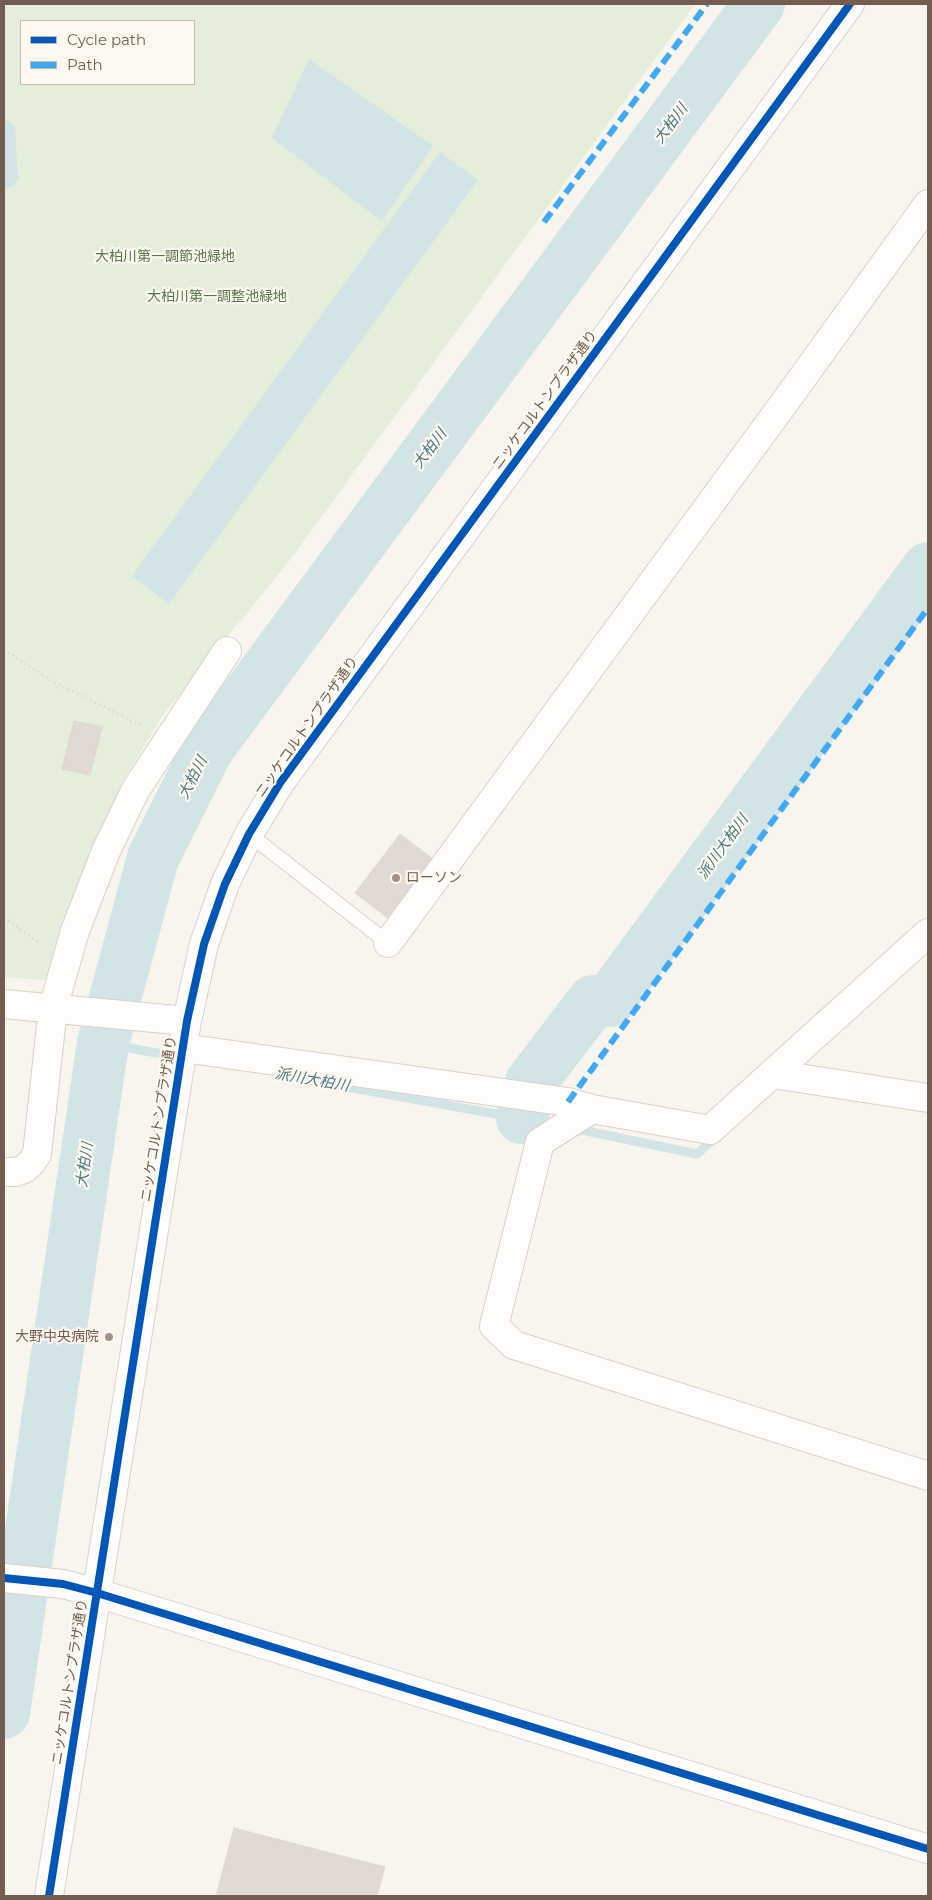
<!DOCTYPE html>
<html>
<head>
<meta charset="utf-8">
<style>
	body { margin:0 }
	#map { position:relative; width:932px; height:1900px; overflow:hidden; background:#f8f4ee; font-family:Montserrat,sans-serif }
	canvas { display:block }
	.frame { position:absolute; inset:0; border:5px solid #735d51; pointer-events:none }
	.legend { position:absolute; left:20px; top:20px; width:175px; height:65px; box-sizing:border-box; background:#fdf9f1; border:1px solid #c6bbb1; margin:0; padding:6px 9px; list-style:none; font-size:15px; color:#735d51 }
	.legend li { display:flex; align-items:center; gap:10px; height:25px }
	.legend b { width:25px; border:1px solid #c6bbb1 }
</style>
</head>
<body>
<div id="map">
<canvas width="932" height="1900"></canvas>
<div class="frame"></div>
<ul class="legend">
<li><b style="height:6px;background:#0057b8"></b>Cycle path</li>
<li><b style="height:6px;background:#3fa9f5"></b>Path</li>
</ul>
</div>
<script>
const c = document.querySelector('canvas').getContext('2d');
c.lineJoin = 'round';
function fillPath(path, color) { c.fillStyle = color; c.fill(path, 'evenodd'); }
const poly = rows => new Path2D(rows.map(r => 'M' + r).join(''));
function strokePath(path, color, width, dash) { c.strokeStyle = color; c.lineWidth = width; c.lineCap = dash ? 'butt' : 'round'; c.setLineDash(dash || []); c.stroke(path); }
function write(font, color, halo, rows, align = 'center') {
  c.font = font + ' Montserrat,"Noto Sans JP",sans-serif'; c.lineWidth = 4.5; c.setLineDash([]); c.textBaseline = 'middle'; c.strokeStyle = halo; c.fillStyle = color; for (const [text, x, y, turn = 0] of rows) {
    c.save(); c.translate(x, y); c.rotate((+turn || 0) * Math.PI / 180); c.textAlign = isNaN(turn) ? turn : align; if (halo) c.strokeText(text, 0, 0); c.fillText(text, 0, 0); c.restore();
  }
}
fillPath(poly([
	[4,4,695,4,287,564,162,716,122,783,46,980,4,977],
	[21,21,194,21,194,84,21,84]
]), '#e5eddb');
fillPath(poly([
	[309,59,433,146,382,221,272,138],
	[4,119,15,126,18,180,13,186,4,190],
	[440,152,478,180,169,604,132,576]
]), '#d2e4e6');
strokePath(poly([
	[103,1043,178,1057],
	[292,1077,557,1125],
	[572,1128,697,1154,717,1136]
]), '#d2e4e6', 9);
strokePath(poly([
	[522,1118,531,1082,593,1001,609,1001,928,568],
	[4,1713,103,1043,153,858,207,750,759,4]
]), '#d2e4e6', 52);
const building = poly([
	[74,721,102,727,90,775,62,769,74,721],
	[400,834,437,862,393,922,355,893,400,834],
	[234,1828,385,1867,377,1896,216,1896,234,1828]
]);
fillPath(building, '#e1dad4');
strokePath(building, '#e0d8d1', 1);
const service = poly([
	[249,834,388,943]
]);
const minor = poly([
	[388,943,782,406,928,204],
	[183,1048,568,1102,592,1109,710,1130,928,933],
	[773,1074,928,1098],
	[592,1109,540,1142,494,1326,514,1345,928,1476],
	[4,1172,16,1172,24,1169,31,1163,37,1154,53,1008,75,931,106,851,136,789,227,651],
	[4,1578,63,1584,97,1593,928,1849]
]);
const tertiary = poly([
	[4,1004,187,1021],
	[49,1896,187,1021,204,944,225,884,249,834,280,783,850,4]
]);
strokePath(service, '#d7d1cc', 16);
strokePath(minor, '#d7d1cc', 30);
strokePath(tertiary, '#d7d1cc', 30);
strokePath(poly([
	[4,650,56,683,143,726],
	[4,918,38,942]
]), '#dad4d0', 3, [1, 4]);
strokePath(service, '#fefdfc', 14);
strokePath(minor, '#fefdfc', 28);
strokePath(tertiary, '#fefdfc', 28);
strokePath(poly([
	[544,222,707,4],
	[568,1102,928,608]
]), '#3fa9f5', 6, [12, 6]);
strokePath(poly([
	[4,1578,63,1584,97,1593,928,1849],
	[49,1896,187,1021,204,944,225,884,249,834,280,783,850,4]
]), '#0057b8', 8);
for (const [x, y, r, color] of [
	[396,878,5,"#a29288"],
	[109,1337,5,"#a29288"]
]) { const dot = new Path2D(); dot.arc(x, y, r, 0, 2 * Math.PI); c.fillStyle = color; c.fill(dot); strokePath(dot, '#fdf9f1', 2); }
write('14px', '#57784a', '#fdf9f1', [
	["大柏川第一調節池緑地",165,257],
	["大柏川第一調整池緑地",217,297]
]);
write('14px', '#735d51', '#fdf9f1', [
	["ニッケコルトンプラザ通り",545,400,-54],
	["ニッケコルトンプラザ通り",307,727,-55],
	["ニッケコルトンプラザ通り",159,1119,-81],
	["ニッケコルトンプラザ通り",70,1682,-81]
]);
write('14px', '#735d51', '#fdf9f1', [
	["ローソン",406,878],
	["大野中央病院",99,1337,"right"]
], 'left');
write('italic 15px', '#4c7a84', '#fdf9f1', [
	["大柏川",671,124,-53],
	["大柏川",430,449,-53],
	["大柏川",193,778,-63],
	["派川大柏川",723,847,-54],
	["派川大柏川",312,1080,10],
	["大柏川",85,1165,-82]
]);
</script>
</body>
</html>
